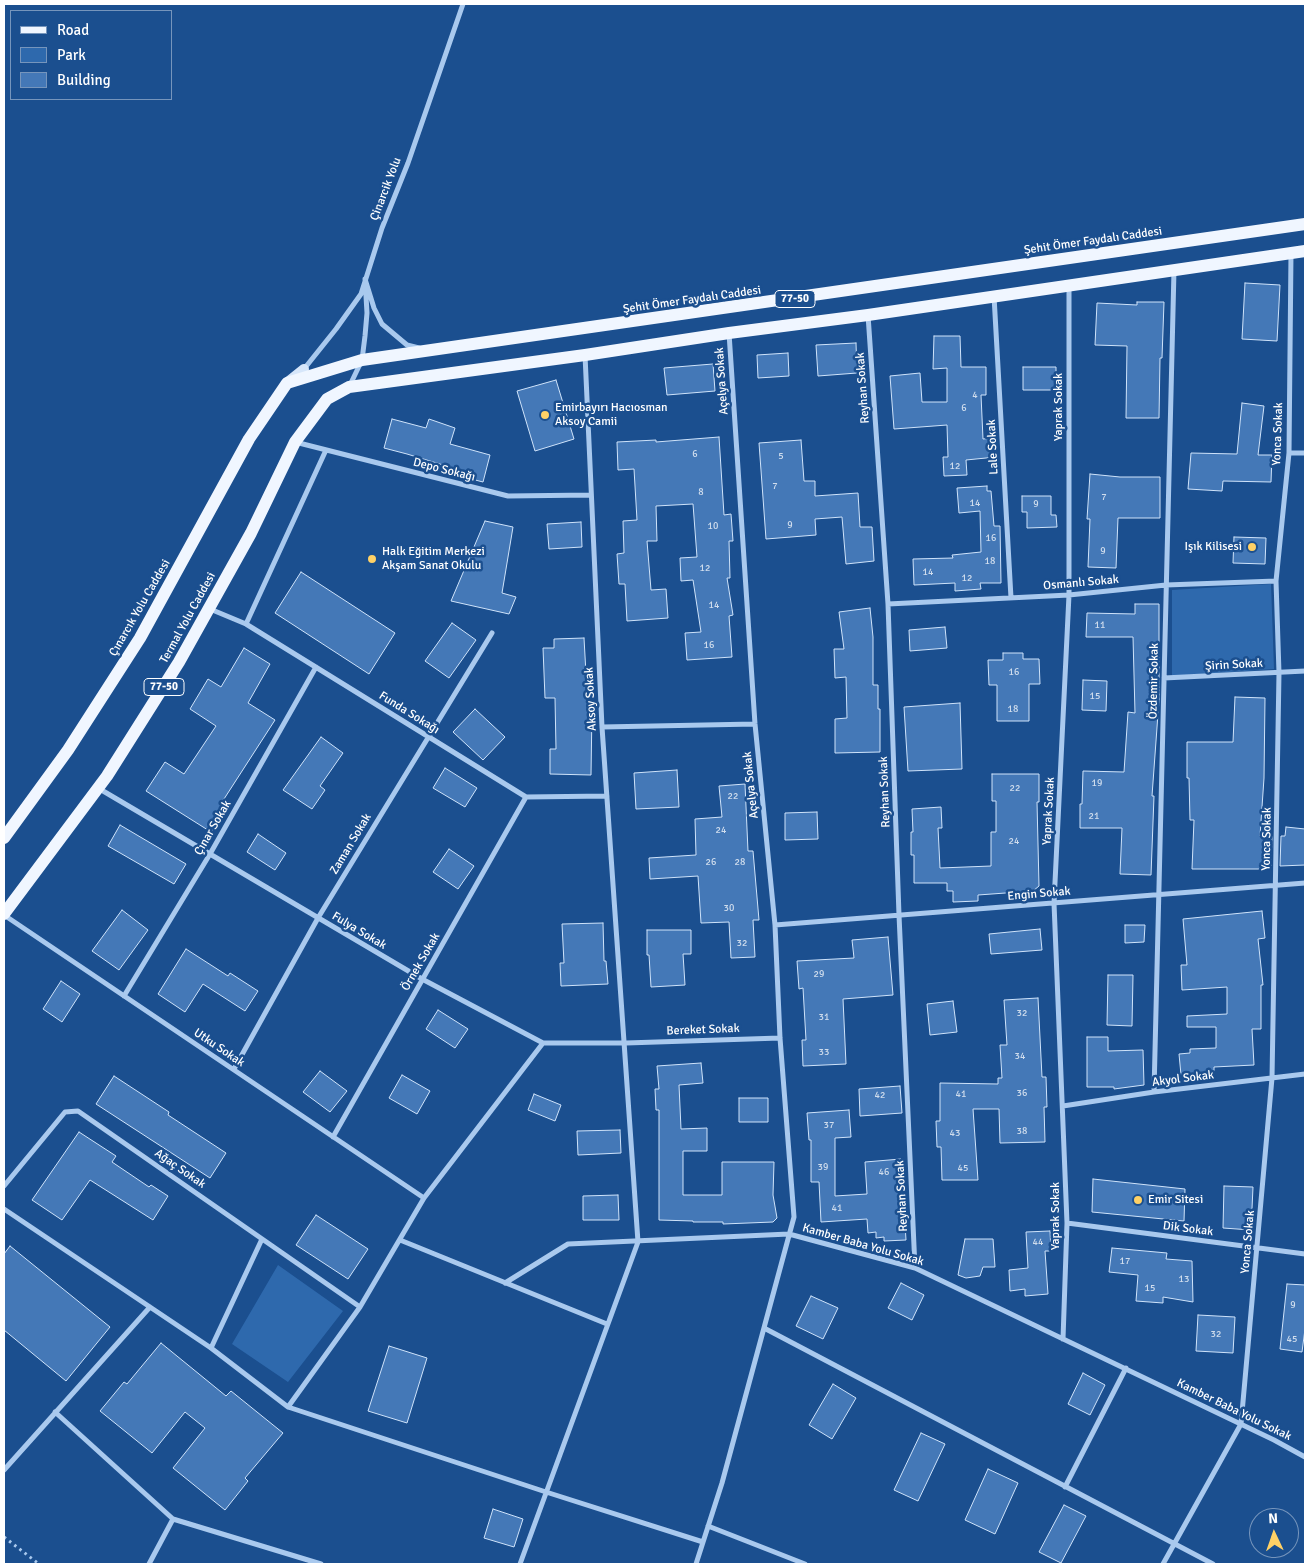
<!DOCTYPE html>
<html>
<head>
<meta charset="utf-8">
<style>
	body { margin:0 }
	#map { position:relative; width:1309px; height:1568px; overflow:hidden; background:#1b4f8f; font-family:Signika,sans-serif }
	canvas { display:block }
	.frame { position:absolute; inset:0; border:5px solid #fff; pointer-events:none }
	.legend { position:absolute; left:10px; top:10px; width:162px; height:90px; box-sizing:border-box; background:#1b4f8f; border:1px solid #7695bc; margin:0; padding:6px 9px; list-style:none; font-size:15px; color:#fff }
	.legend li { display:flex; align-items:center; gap:10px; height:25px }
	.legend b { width:25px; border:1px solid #7695bc }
	.north { position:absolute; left:1249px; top:1508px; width:50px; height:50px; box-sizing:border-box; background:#1b4f8f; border:1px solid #7695bc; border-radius:50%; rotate:357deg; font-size:14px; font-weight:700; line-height:20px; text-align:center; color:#fff }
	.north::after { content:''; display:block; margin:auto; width:18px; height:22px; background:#ffd166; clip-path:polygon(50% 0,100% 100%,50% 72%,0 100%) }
</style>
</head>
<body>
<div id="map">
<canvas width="1309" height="1568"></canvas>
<div class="frame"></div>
<ul class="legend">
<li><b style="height:6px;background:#f0f6ff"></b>Road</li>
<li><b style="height:14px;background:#2e69ad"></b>Park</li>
<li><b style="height:14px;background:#4478b7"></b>Building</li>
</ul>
<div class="north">N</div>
</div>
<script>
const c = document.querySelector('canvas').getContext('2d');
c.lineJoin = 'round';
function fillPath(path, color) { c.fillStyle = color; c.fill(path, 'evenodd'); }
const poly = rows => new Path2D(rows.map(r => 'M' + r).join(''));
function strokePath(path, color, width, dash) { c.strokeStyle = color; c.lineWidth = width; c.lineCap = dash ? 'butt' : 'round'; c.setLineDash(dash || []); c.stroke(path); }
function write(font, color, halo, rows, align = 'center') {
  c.font = font + ' Signika,sans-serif'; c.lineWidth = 5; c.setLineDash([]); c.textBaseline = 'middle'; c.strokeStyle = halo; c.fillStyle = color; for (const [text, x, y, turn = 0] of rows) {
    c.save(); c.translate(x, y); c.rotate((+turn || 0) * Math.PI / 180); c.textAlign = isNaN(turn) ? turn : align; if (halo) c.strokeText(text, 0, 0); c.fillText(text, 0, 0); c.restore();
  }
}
fillPath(poly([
	[1271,584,1274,669,1172,676,1172,590],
	[278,1265,343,1311,288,1382,232,1344]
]), '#2e69ad');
const building = poly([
	[1245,283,1280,285,1277,341,1242,339,1245,283],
	[1137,302,1164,302,1162,358,1160,358,1159,418,1126,418,1127,346,1095,345,1097,303,1137,305,1137,302],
	[934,336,960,336,961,367,986,367,986,395,981,395,983,439,994,438,996,457,966,460,967,475,944,476,943,457,948,457,947,425,894,429,890,376,920,373,922,402,947,402,947,368,933,369,934,336],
	[856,343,857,373,818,376,816,345,856,343],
	[788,353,789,376,758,378,757,355,788,353],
	[713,364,715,391,667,395,664,368,713,364],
	[1023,367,1056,367,1056,390,1023,390,1023,367],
	[556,380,574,439,535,451,517,391,556,380],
	[1242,403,1264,406,1258,455,1272,455,1271,482,1223,481,1222,491,1188,489,1191,453,1237,454,1242,403],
	[392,419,426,428,429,419,455,428,450,444,490,455,483,482,452,474,453,468,407,454,384,448,392,419],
	[719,437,724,515,731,514,733,541,729,541,730,578,727,578,733,615,729,616,732,657,687,660,685,633,701,632,693,580,681,581,680,558,697,557,693,504,656,506,657,541,647,541,651,590,666,589,668,618,627,621,625,584,619,584,617,554,624,553,623,521,637,520,634,469,618,470,617,442,656,440,656,442,719,437],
	[801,440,804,481,815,481,815,496,858,493,860,527,872,527,874,561,846,564,842,517,815,519,816,535,766,539,759,443,801,440],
	[1090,474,1120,477,1160,477,1160,518,1118,518,1116,568,1088,567,1090,519,1087,519,1090,474],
	[987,486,987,491,991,491,994,526,1000,526,1001,583,980,583,981,589,955,591,955,583,914,585,913,559,953,558,952,555,981,552,980,511,959,513,957,488,987,486],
	[1022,496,1051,496,1051,515,1056,515,1057,527,1027,528,1027,512,1022,512,1022,496],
	[485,521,513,527,502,593,516,597,509,614,451,601,485,521],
	[581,522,582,547,549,549,547,524,581,522],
	[1234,537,1266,538,1265,564,1233,563,1234,537],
	[301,572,395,633,369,674,275,613,301,572],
	[1135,604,1159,604,1159,700,1152,796,1154,796,1151,875,1120,874,1122,828,1080,828,1080,804,1082,804,1083,771,1124,772,1128,712,1135,713,1133,637,1086,637,1087,613,1135,614,1135,604],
	[870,608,873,637,873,685,878,685,878,709,880,709,880,752,835,753,835,719,847,718,846,677,835,678,834,649,844,649,839,612,870,608],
	[452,623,476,640,449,678,425,661,452,623],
	[945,627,947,648,910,651,909,630,945,627],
	[584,638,588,709,592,709,591,775,550,774,550,749,556,749,555,698,545,698,543,648,554,648,554,639,584,638],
	[244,648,270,664,248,703,275,720,224,799,230,803,211,832,146,791,165,762,184,774,216,726,190,709,208,679,221,687,244,648],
	[1003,653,1023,653,1023,659,1039,659,1040,684,1029,684,1029,721,997,721,997,685,989,685,988,660,1003,660,1003,653],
	[1083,680,1107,681,1106,711,1082,710,1083,680],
	[1235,697,1265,698,1264,778,1260,836,1272,836,1271,866,1266,866,1266,869,1192,869,1194,820,1190,820,1189,778,1187,778,1187,742,1233,742,1235,697],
	[960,703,962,769,908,771,904,707,960,703],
	[475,709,505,737,483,760,453,732,475,709],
	[321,737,343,753,320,786,325,790,312,809,283,790,321,737],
	[445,768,477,788,465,807,433,788,445,768],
	[677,770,679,807,636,809,634,773,677,770],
	[992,774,1039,774,1039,802,1037,802,1039,886,1033,891,978,895,978,901,953,902,953,891,947,891,947,883,914,883,914,855,911,855,911,832,913,832,912,809,941,807,942,828,938,828,940,868,991,866,991,832,996,832,996,801,992,801,992,774],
	[745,784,748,851,753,851,759,920,753,920,755,957,731,958,729,922,701,923,698,876,650,879,649,858,696,855,695,819,722,817,719,786,745,784],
	[817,812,818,839,785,840,785,813,817,812],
	[120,825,186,864,174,884,108,846,120,825],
	[1286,827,1305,829,1305,865,1280,866,1281,836,1285,836,1286,827],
	[258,834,286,853,275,870,247,852,258,834],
	[449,849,474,866,458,889,433,872,449,849],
	[122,910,148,930,119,970,92,951,122,910],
	[1262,911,1265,938,1258,939,1263,985,1261,985,1261,1029,1252,1029,1254,1065,1214,1067,1214,1072,1181,1075,1179,1054,1190,1053,1190,1049,1216,1048,1216,1027,1187,1027,1187,1016,1227,1014,1227,987,1182,990,1181,965,1187,965,1183,919,1262,911],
	[603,923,604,961,606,961,608,984,561,986,560,963,564,963,562,924,603,923],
	[1125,925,1145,925,1144,942,1125,943,1125,925],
	[1040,929,1042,950,991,954,989,934,1040,929],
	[647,930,691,930,691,954,683,954,685,985,651,987,649,955,647,955,647,930],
	[888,937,893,995,843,999,846,1064,803,1066,802,1040,806,1040,803,988,799,989,797,961,854,958,852,940,888,937],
	[186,949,228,976,230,973,258,991,245,1011,203,984,185,1012,158,994,186,949],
	[1108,975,1133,975,1132,1026,1107,1025,1108,975],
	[61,981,80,994,62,1022,43,1009,61,981],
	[1038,998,1042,1077,1046,1077,1047,1107,1044,1107,1045,1142,1000,1143,999,1109,973,1109,978,1180,942,1180,941,1147,937,1147,936,1121,940,1121,940,1083,998,1084,998,1078,1002,1078,1000,1045,1007,1045,1004,1000,1038,998],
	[953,1001,957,1032,930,1035,927,1004,953,1001],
	[438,1010,468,1029,455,1048,426,1029,438,1010],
	[1087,1037,1108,1037,1108,1051,1143,1050,1144,1085,1114,1089,1114,1087,1087,1087,1087,1037],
	[701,1063,703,1083,679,1085,681,1129,707,1128,707,1151,683,1151,683,1195,722,1195,722,1162,774,1162,773,1195,777,1218,773,1222,723,1224,723,1222,693,1222,693,1221,659,1220,659,1110,656,1110,655,1089,659,1089,657,1066,701,1063],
	[320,1071,347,1091,330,1112,303,1092,320,1071],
	[402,1075,430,1091,417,1114,389,1098,402,1075],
	[114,1076,169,1112,168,1115,226,1153,210,1178,96,1104,114,1076],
	[900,1086,902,1113,860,1116,859,1089,900,1086],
	[534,1094,561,1105,555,1121,528,1110,534,1094],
	[739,1098,768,1098,768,1122,739,1122,739,1098],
	[849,1110,851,1137,835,1138,835,1196,867,1194,865,1162,901,1159,906,1240,884,1241,884,1237,876,1238,876,1232,868,1233,867,1219,821,1222,819,1182,811,1182,811,1140,809,1140,807,1113,849,1110],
	[620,1130,621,1153,578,1155,577,1131,620,1130],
	[79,1132,116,1156,112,1162,149,1187,151,1185,168,1196,153,1220,90,1180,62,1220,32,1200,79,1132],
	[1093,1179,1185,1189,1184,1221,1092,1212,1093,1179],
	[1224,1186,1253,1187,1251,1230,1223,1228,1224,1186],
	[618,1195,619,1220,583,1220,583,1196,618,1195],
	[316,1215,368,1249,348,1279,296,1245,316,1215],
	[1050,1231,1051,1251,1045,1251,1048,1294,1025,1296,1025,1289,1010,1291,1009,1270,1028,1268,1026,1232,1050,1231],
	[965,1239,993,1239,995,1267,983,1267,980,1276,966,1278,958,1275,965,1239],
	[10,1246,110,1327,66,1381,4,1330,4,1254,10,1246],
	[1112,1248,1167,1253,1166,1259,1192,1261,1193,1302,1163,1297,1163,1303,1136,1301,1138,1275,1109,1272,1112,1248],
	[901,1283,924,1295,912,1320,888,1308,901,1283],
	[1287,1284,1305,1285,1305,1329,1302,1352,1280,1349,1287,1284],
	[811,1296,838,1308,823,1339,796,1326,811,1296],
	[1198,1315,1235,1317,1233,1353,1196,1351,1198,1315],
	[161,1343,226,1396,231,1391,283,1433,245,1478,248,1481,225,1510,173,1468,205,1428,185,1412,152,1453,100,1411,124,1382,127,1384,161,1343],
	[389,1346,427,1358,407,1423,368,1411,389,1346],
	[1083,1373,1105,1385,1090,1415,1068,1404,1083,1373],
	[833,1384,856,1398,832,1439,809,1425,833,1384],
	[921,1433,945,1444,918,1501,894,1490,921,1433],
	[988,1469,1018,1483,995,1534,965,1520,988,1469],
	[1064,1505,1086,1516,1061,1563,1039,1552,1064,1505],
	[493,1509,523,1519,514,1547,484,1538,493,1509]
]);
fillPath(building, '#4478b7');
strokePath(building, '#cfe3fa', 1);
strokePath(poly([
	[4,1537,39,1564]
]), '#a9c9ee', 3, [2.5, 4]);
strokePath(poly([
	[994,296,1011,598],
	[868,315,888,604,899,915,915,1268],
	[304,369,336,329,361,294,382,228,408,163,463,4],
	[350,385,362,360,365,336,367,313,365,279,374,308,382,324,407,345,419,348],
	[295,442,508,496,591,495],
	[1289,453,1305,453],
	[888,604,1069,595,1166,585,1276,581],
	[210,609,246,624,526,797,607,796],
	[246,624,326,450],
	[1164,678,1305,671],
	[602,727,755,724],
	[98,788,422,979,543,1043,626,1043,780,1038],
	[4,915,424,1198],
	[775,925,1305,883],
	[124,996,210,854,316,667],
	[234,1069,318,918,492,633],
	[1154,1092,1174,270],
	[1063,1106,1154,1092,1305,1074],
	[333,1137,526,797],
	[4,1186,65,1112,78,1111,360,1307],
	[4,1209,211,1348,288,1407,546,1492,703,1542],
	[1067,1223,1305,1254],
	[400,1240,607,1324],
	[505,1283,568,1244,789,1234,915,1268,1274,1440,1305,1457],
	[764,1328,1213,1564],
	[1063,1339,1067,1223,1054,903,1069,595,1069,285],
	[211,1348,262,1239],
	[288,1407,360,1307,424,1198,543,1043],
	[55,1412,173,1519],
	[4,1470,150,1307],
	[1065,1487,1126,1368],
	[708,1526,805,1564],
	[149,1564,173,1519,321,1564],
	[520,1564,638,1242,602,727,585,355],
	[696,1564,722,1483,794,1217,780,1038,775,925,755,724,729,333],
	[1163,1564,1241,1424,1272,1078,1279,673,1276,581,1289,453,1291,253]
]), '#a9c9ee', 5);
strokePath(poly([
	[289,381,304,369]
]), '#d6e6fa', 10);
strokePath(poly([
	[4,838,68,750,140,638,249,439,287,383,362,360,1305,224],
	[4,914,107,776,179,662,251,533,295,442,327,399,349,387,585,355,729,333,868,315,1305,251]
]), '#f0f6ff', 12);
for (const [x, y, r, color] of [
	[545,415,5,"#ffd166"],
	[1252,547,5,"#ffd166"],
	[372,559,5,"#ffd166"],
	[1138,1200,5,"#ffd166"]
]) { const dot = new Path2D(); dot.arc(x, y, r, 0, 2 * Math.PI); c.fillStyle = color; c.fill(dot); strokePath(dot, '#1b4f8f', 2); }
write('10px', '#d0dded', null, [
	["4",975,395],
	["6",964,408],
	["6",695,454],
	["5",781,456],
	["12",955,466],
	["7",775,486],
	["8",701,492],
	["7",1104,497],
	["14",975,503],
	["9",1036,504],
	["9",790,525],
	["10",713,526],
	["16",991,538],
	["9",1103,551],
	["18",990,561],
	["12",705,568],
	["14",928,572],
	["12",967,578],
	["14",714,605],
	["11",1100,625],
	["16",709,645],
	["16",1014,672],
	["15",1095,696],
	["18",1013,709],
	["19",1097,783],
	["22",1015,788],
	["22",733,796],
	["21",1094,816],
	["24",721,830],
	["24",1014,841],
	["26",711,862],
	["28",740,862],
	["30",729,908],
	["32",742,943],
	["29",819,974],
	["32",1022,1013],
	["31",824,1017],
	["33",824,1052],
	["34",1020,1056],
	["36",1022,1093],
	["41",961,1094],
	["42",880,1095],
	["37",829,1125],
	["38",1022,1131],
	["43",955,1133],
	["39",823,1167],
	["45",963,1168],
	["46",884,1172],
	["41",837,1208],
	["44",1038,1242],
	["17",1125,1261],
	["13",1184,1279],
	["15",1150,1288],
	["9",1293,1305],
	["32",1216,1334],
	["45",1292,1339]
]);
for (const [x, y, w] of [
	[795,299,40],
	[164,687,40]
]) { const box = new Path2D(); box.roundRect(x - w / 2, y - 8.5, w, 17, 4); c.fillStyle = '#1b4f8f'; c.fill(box); strokePath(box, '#fff', 1); }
write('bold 11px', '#fff', null, [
	["77-50",795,299],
	["77-50",164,687]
]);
write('12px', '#fff', '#1b4f8f', [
	["Çinarcik Yolu",386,189,-69],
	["Şehit Ömer Faydalı Caddesi",1093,241,-8],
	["Şehit Ömer Faydalı Caddesi",692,300,-8],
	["Açelya Sokak",722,381,-94],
	["Reyhan Sokak",863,388,-94],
	["Yaprak Sokak",1059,407,-90],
	["Yonca Sokak",1278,434,-88],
	["Lale Sokak",993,447,-93],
	["Depo Sokağı",444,470,14],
	["Osmanlı Sokak",1081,583,-5],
	["Çınarcık Yolu Caddesi",140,608,-60],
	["Termal Yolu Caddesi",188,618,-61],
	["Şirin Sokak",1234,665,-3],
	["Özdemir Sokak",1154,681,-89],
	["Aksoy Sokak",591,699,-93],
	["Funda Sokağı",409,713,32],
	["Açelya Sokak",751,785,-96],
	["Reyhan Sokak",885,792,-92],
	["Yaprak Sokak",1049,811,-87],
	["Çınar Sokak",213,828,-60],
	["Yonca Sokak",1267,839,-89],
	["Zaman Sokak",351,844,-59],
	["Engin Sokak",1039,894,-5],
	["Fulya Sokak",359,931,31],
	["Örnek Sokak",421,962,-60],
	["Bereket Sokak",703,1030,-2],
	["Utku Sokak",219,1048,34],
	["Akyol Sokak",1183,1079,-7],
	["Ağaç Sokak",180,1169,35],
	["Reyhan Sokak",902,1196,-93],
	["Yaprak Sokak",1056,1216,-90],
	["Dik Sokak",1188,1229,7],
	["Yonca Sokak",1248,1242,-85],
	["Kamber Baba Yolu Sokak",863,1245,16],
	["Kamber Baba Yolu Sokak",1234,1410,26]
]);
write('12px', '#fff', '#1b4f8f', [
	["Emirbayırı Hacıosman",555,408],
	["Aksoy Camii",555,422],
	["Işık Kilisesi",1242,547,"right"],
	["Halk Eğitim Merkezi",382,552],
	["Akşam Sanat Okulu",382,566],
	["Emir Sitesi",1148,1200]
], 'left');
</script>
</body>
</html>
